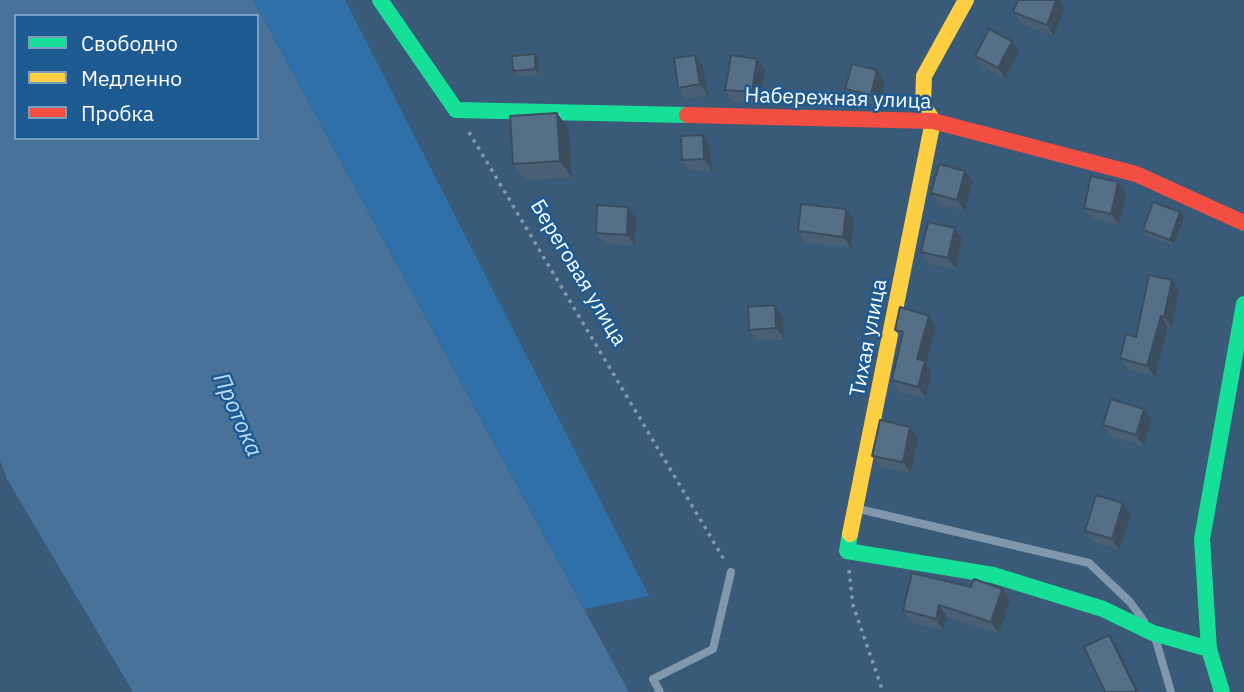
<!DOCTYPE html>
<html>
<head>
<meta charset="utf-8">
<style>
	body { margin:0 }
	#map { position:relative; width:1244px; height:692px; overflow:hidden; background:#395a78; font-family:"IBM Plex Sans",sans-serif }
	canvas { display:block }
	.legend { position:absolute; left:14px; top:14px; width:245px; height:126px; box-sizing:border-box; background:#1e5b93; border:2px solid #789dbe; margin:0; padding:9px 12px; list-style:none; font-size:21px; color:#fff }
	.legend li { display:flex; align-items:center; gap:14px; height:35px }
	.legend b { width:35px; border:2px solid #789dbe }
</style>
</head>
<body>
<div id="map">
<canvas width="1244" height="692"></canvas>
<ul class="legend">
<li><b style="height:9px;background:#16e098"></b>Свободно</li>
<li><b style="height:9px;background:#ffcf43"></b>Медленно</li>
<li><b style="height:9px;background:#f24e42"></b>Пробка</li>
</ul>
</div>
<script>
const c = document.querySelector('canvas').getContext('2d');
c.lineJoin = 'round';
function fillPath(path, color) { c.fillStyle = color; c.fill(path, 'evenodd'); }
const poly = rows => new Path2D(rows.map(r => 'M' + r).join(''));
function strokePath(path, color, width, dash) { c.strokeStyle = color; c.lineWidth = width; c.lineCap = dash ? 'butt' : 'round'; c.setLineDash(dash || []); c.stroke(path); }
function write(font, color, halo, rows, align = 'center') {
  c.font = font + ' "IBM Plex Sans",sans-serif'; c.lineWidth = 5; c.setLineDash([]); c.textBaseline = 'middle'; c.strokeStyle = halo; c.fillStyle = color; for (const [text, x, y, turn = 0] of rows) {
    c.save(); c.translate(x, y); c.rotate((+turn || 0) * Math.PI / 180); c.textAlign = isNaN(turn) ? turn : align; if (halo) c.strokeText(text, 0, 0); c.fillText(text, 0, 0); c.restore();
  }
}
fillPath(poly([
	[253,0,345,0,649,596,584,609]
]), '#2f70a8');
fillPath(poly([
	[0,0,253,0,629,692,133,692,7,479,0,460],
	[16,16,257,16,257,138,16,138]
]), '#487299');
strokePath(poly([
	[469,132,725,561],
	[849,570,853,605,883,692]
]), '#8197ab', 3.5, [3.5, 5]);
strokePath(poly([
	[859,509,1089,563,1130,602,1144,621],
	[1155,637,1171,692],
	[660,692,653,679,713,649,731,572]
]), '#8197ab', 8);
strokePath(poly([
	[380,0,456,110,687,115],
	[850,534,847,551,993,575,1103,609,1153,633,1209,649],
	[1222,692,1209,649,1202,539,1244,304]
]), '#16e098', 16);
strokePath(poly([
	[850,534,933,121,923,105,924,76,966,0]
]), '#ffcf43', 16);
strokePath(poly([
	[687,115,933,121,1136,174,1244,223]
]), '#f24e42', 16);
fillPath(poly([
	[1018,0,1060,0,1065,8,1054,36,1021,24,1013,12],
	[1019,52,1005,79,983,67,975,56],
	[695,55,703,66,708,95,686,99,678,88],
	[539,60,539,75,517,77,513,71],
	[765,70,759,103,733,102,725,90],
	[877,70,885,82,879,106,853,100,845,89],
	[569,129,572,178,525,180,513,164],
	[710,146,712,171,690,171,682,160],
	[973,182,965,211,939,204,931,193],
	[1126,193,1119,225,1091,219,1084,208],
	[628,207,636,218,635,246,604,244,596,233],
	[1180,212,1184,217,1174,245,1147,236,1143,230],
	[854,220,851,248,806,243,798,231],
	[955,228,962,239,956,269,929,264,921,252],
	[1172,280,1179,291,1172,328,1168,327,1155,377,1128,370,1120,358,1136,337],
	[783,317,784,340,757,341,749,330],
	[936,327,926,364,932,372,926,398,900,392,892,380,902,339,895,330],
	[1144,409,1152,420,1144,446,1111,436,1103,425],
	[918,438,911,473,880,467,872,456],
	[1131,515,1119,550,1093,542,1085,531],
	[912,573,1010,600,999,634,947,617,943,630,911,622,903,610]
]), '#495f74');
fillPath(poly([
	[1056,0,1060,0,1065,8,1054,36,1047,25],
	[1012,41,1019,52,1005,79,998,68],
	[535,54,539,60,539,75,535,69],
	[695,55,703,66,708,95,700,84],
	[757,59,765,70,759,103,752,92],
	[877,70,885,82,879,106,871,95],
	[557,113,569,129,572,178,560,161],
	[703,135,710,146,712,171,704,159],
	[965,171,973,182,965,211,957,200],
	[1118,182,1126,193,1119,225,1111,214],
	[628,207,636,218,635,246,627,235],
	[846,209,854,220,851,248,843,237],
	[1180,212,1184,217,1174,245,1170,240],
	[955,228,962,239,956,269,948,258],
	[1172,280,1179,291,1172,328,1164,317],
	[775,305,783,317,784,340,776,328],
	[929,316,936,327,926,364,932,372,926,398,918,387,917,359],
	[1161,316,1168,327,1155,377,1147,366],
	[1144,409,1152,420,1144,446,1136,435],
	[910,427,918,438,911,473,903,462],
	[1123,503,1131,515,1119,550,1112,539],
	[1002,589,1010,600,999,634,991,622],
	[939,605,947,617,943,630,936,619],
	[1109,635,1117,646,1139,692,1137,692]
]), '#3c4e5e');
const building = poly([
	[1018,0,1056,0,1047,25,1013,12,1018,0],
	[989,29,1012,41,998,68,975,56,989,29],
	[535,54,535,69,513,71,512,56,535,54],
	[695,55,700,84,678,88,674,58,695,55],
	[731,55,757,59,752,92,725,90,731,55],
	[852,64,877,70,871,95,845,89,852,64],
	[557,113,560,161,513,164,510,116,557,113],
	[703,135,704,159,682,160,681,136,703,135],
	[939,164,965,171,957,200,931,193,939,164],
	[1091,176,1118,182,1111,214,1084,208,1091,176],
	[1153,202,1180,212,1170,240,1143,230,1153,202],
	[801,204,846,209,843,237,798,231,801,204],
	[597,205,628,207,627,235,596,233,597,205],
	[928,222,955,228,948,258,921,252,928,222],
	[1149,275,1172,280,1164,317,1161,316,1147,366,1120,358,1126,334,1136,337,1149,275],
	[775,305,776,328,749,330,748,307,775,305],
	[900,307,929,316,917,359,925,361,918,387,892,380,903,332,895,330,900,307],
	[1111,399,1144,409,1136,435,1103,425,1111,399],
	[880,420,910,427,903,462,872,456,880,420],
	[1096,495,1123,503,1112,539,1085,531,1096,495],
	[912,573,971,587,974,579,1002,589,991,622,939,605,936,619,903,610,912,573],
	[1109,635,1137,692,1105,692,1084,647,1109,635]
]);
fillPath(building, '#556f87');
strokePath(building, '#3c4e5e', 2);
write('21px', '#fff', '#1e5b93', [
	["Набережная улица",838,99,2],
	["Береговая улица",578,273,59],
	["Тихая улица",869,338,-79]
]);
write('italic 23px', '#bcdbf5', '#1e5b93', [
	["Протока",237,415,66]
]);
</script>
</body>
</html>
